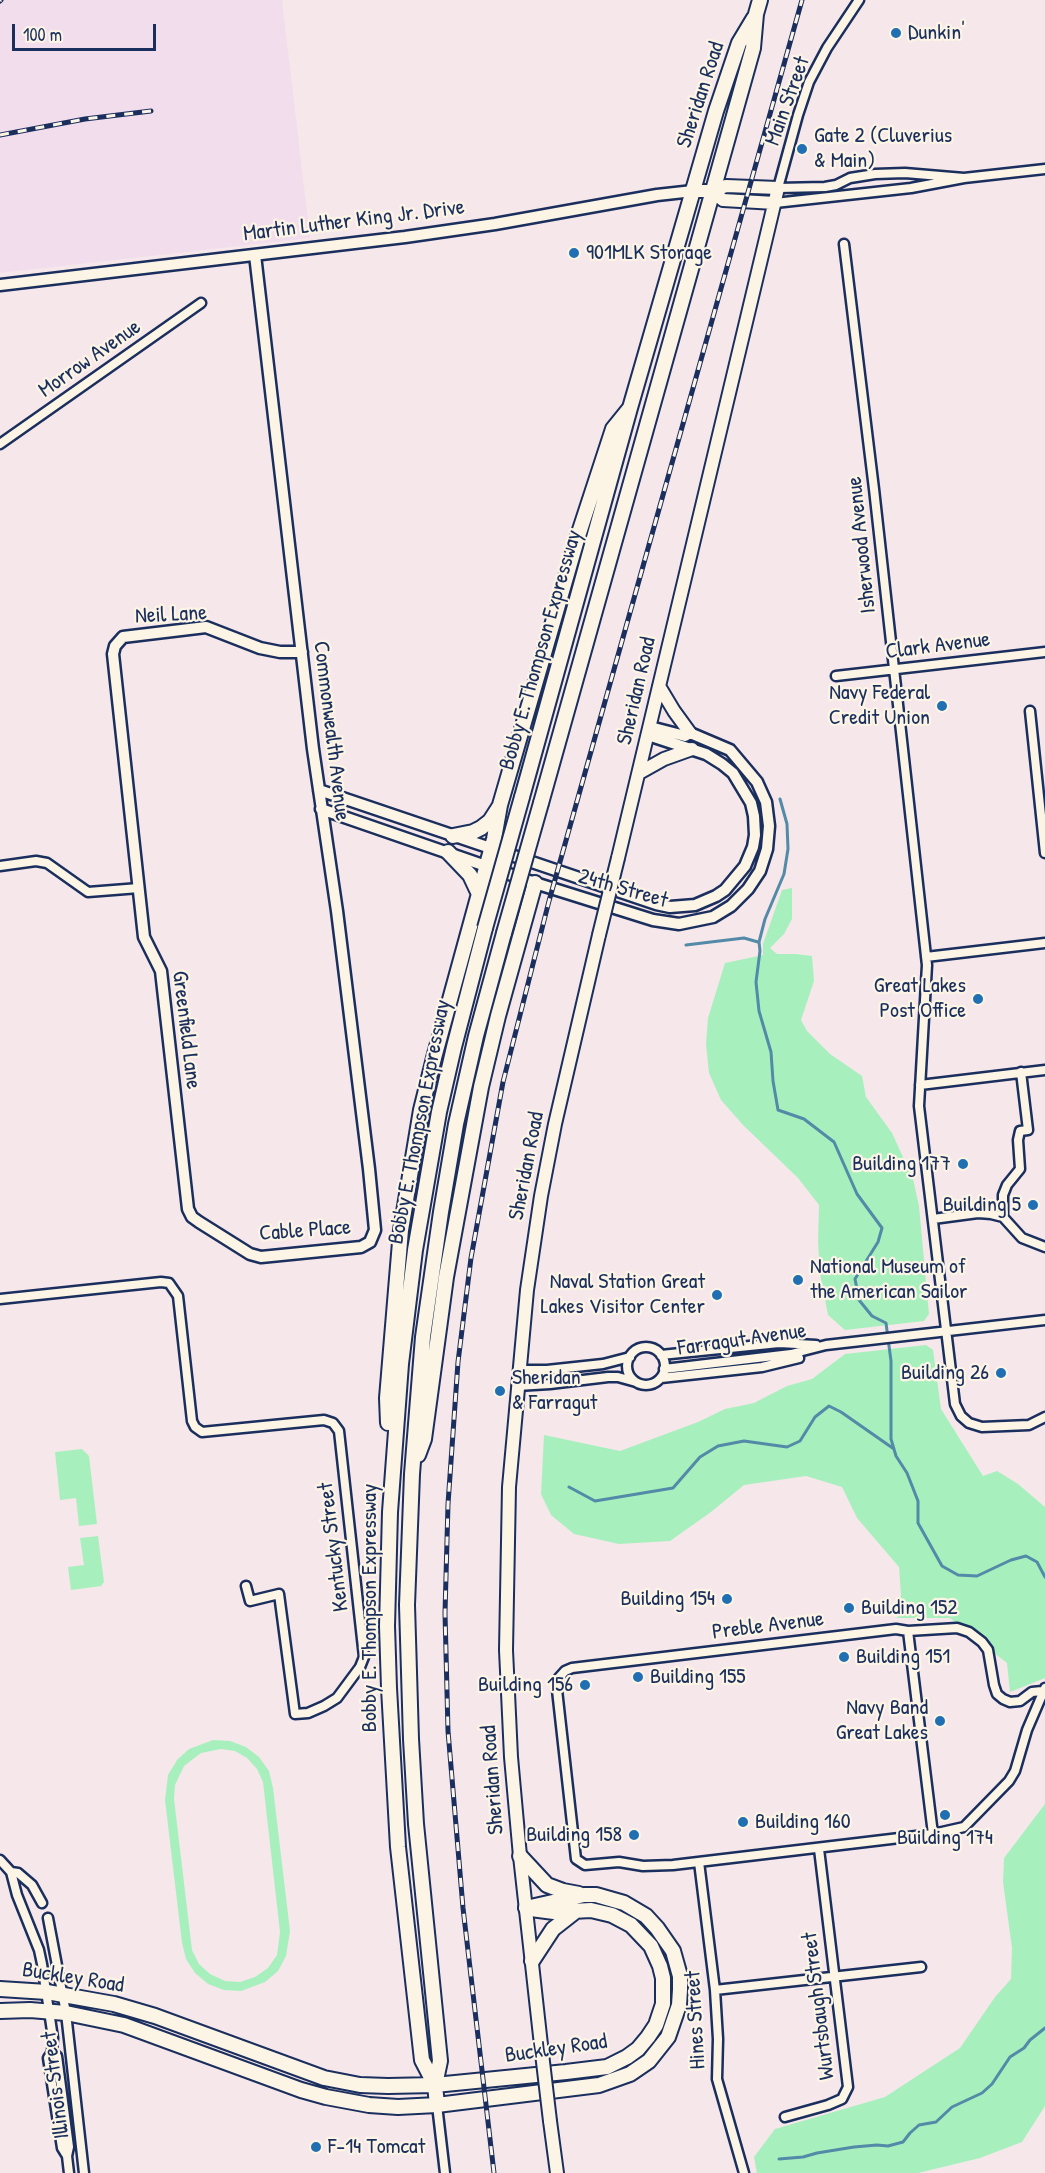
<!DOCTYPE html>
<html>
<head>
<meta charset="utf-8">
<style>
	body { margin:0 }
	#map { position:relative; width:1045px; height:2173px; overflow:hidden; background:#f6e7ea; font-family:"Patrick Hand",sans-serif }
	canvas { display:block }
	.scale { position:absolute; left:12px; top:24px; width:144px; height:27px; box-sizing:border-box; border:3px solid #1b2f5e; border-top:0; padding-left:8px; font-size:18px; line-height:21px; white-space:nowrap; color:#1b2f5e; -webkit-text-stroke:4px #fcf5e5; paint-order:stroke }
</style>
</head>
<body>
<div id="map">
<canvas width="1045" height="2173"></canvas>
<div class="scale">100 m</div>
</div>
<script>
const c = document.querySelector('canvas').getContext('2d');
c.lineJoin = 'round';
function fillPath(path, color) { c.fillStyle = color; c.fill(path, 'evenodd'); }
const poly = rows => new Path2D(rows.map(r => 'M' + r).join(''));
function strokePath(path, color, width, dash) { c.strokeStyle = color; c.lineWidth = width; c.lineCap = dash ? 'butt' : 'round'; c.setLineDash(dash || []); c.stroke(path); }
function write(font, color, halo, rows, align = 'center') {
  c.font = font + ' "Patrick Hand",sans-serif'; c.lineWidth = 4.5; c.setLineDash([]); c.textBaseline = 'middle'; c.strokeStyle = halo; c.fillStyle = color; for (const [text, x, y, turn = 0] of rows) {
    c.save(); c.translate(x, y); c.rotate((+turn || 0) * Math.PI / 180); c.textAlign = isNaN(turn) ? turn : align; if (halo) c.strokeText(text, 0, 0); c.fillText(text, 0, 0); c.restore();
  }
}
fillPath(poly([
	[0,0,282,0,310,238,0,273]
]), '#f2dded');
fillPath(poly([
	[792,888,792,919,784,934,770,948,777,954,796,954,812,956,814,981,801,1020,807,1031,830,1054,862,1076,866,1097,892,1133,913,1179,919,1206,929,1314,924,1321,845,1330,828,1315,820,1274,818,1242,819,1205,798,1178,743,1125,721,1100,709,1073,706,1044,708,1018,725,963,763,955,763,944,782,890],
	[926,1345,933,1350,941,1409,983,1476,997,1471,1018,1484,1045,1507,1045,1678,1010,1692,1007,1663,950,1618,897,1618,901,1595,899,1567,857,1518,842,1487,806,1476,744,1485,711,1512,670,1541,619,1544,574,1534,551,1515,541,1494,544,1435,620,1451,698,1422,725,1409,754,1403,787,1386,812,1379,845,1354],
	[82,1449,89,1456,97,1524,79,1526,76,1498,60,1500,55,1452],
	[98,1536,104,1582,101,1586,71,1590,68,1567,84,1565,80,1538],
	[213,1740,230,1741,246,1747,259,1757,269,1771,273,1788,290,1931,286,1956,278,1971,265,1982,241,1991,224,1990,208,1984,195,1973,186,1959,182,1943,165,1800,168,1775,177,1760,189,1749],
	[221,1749,235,1751,247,1758,257,1769,263,1782,280,1932,277,1955,268,1968,255,1977,240,1982,225,1981,210,1974,199,1964,192,1950,174,1799,175,1785,184,1766,201,1753],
	[1045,1804,1045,2106,1022,2142,980,2158,918,2173,757,2173,754,2157,775,2129,885,2097,960,2048,995,1997,1011,1979,1012,1948,1003,1882,1004,1858]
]), '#a7f0be');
strokePath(poly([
	[780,799,787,824,788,849,784,874,765,919,759,942,760,951,756,982,759,1011,771,1052,773,1081,778,1110,804,1119,834,1142,857,1194,882,1228,878,1242,855,1279,859,1300,872,1316,886,1323,891,1361,891,1439,896,1456,907,1473,918,1501,918,1523,942,1566,958,1575,977,1576,1011,1560,1026,1556,1037,1562,1045,1577],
	[686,945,744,938,758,942],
	[569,1487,595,1501,673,1488,700,1457,718,1446,744,1441,787,1447,800,1441,815,1417,829,1406,841,1412,894,1449],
	[779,2159,803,2157,817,2153,854,2147,877,2145,888,2146,903,2142,910,2133,919,2125,936,2122,952,2107,982,2093,992,2084,1010,2057,1024,2048,1030,2040,1045,2028]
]), '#538aa7', 3);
const minor = poly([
	[859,0,827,48,809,82,798,115,778,188,825,187,836,185,850,178,875,174,905,173,964,178],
	[775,203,911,188,964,178,1045,169],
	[844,244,874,489,927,965,919,1106,955,1404,961,1416,969,1423,982,1427,1029,1425,1045,1417],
	[0,444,201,303],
	[836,676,1045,652],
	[1030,711,1045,853],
	[0,866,36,861,47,863,88,892,139,888],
	[926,957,1045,943],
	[920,1085,1045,1070],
	[1003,1217,1003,1195,1007,1185,1020,1169,1018,1140,1020,1131,1028,1130,1021,1072],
	[933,1219,978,1213,991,1214,1003,1217,1022,1238,1045,1247],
	[0,1299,161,1282,169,1283,178,1296,192,1421,195,1427,202,1432,324,1420,333,1423,339,1431,364,1657,360,1667,337,1698,324,1706,308,1713,295,1714,279,1594,250,1601,246,1586],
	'627 1366a19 19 0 1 1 38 0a19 19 0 1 1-38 0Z',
	[661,1355,779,1343,816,1345],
	[664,1369,791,1354,826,1345,1045,1320],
	[519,1370,547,1370,603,1364,630,1357],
	[661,1378,762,1367,799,1358],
	[517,1386,550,1384,608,1377,618,1377,636,1382],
	[908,1631,933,1834],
	[1042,1691,1032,1692,1020,1701,1010,1702,1003,1699,997,1694,994,1685,988,1650,982,1642,969,1632,957,1628,908,1631,896,1629,572,1668,565,1671,556,1681,576,1859,585,1865,619,1862,643,1866,673,1865,933,1834,964,1827,1009,1781,1015,1771,1027,1730,1045,1688],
	[0,1860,11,1872],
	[699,1862,715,1990,718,2039,717,2079,744,2173],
	[42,1903,32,1885,18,1873,11,1872,17,1895,39,1950,42,1964,53,2038,52,2052,48,2058,62,2148,67,2156],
	[48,1918,66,2013,84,2173],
	[715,1990,921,1967],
	[52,2052,57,2056,69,2147,67,2156,69,2173],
	[437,2105,445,2173],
	[785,2117,828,2105,842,2099,848,2087,819,1849]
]);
const tertiary = poly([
	[255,255,313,749,337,911,369,1169,375,1230,370,1242,361,1247,261,1257,250,1254,199,1222,192,1217,188,1209,161,971,144,937,113,654,115,646,123,637,206,627,260,648,280,652,302,652],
	[0,285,405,237,495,224,657,195,693,191],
	[319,790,656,904,670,907,695,905,716,896,725,890,745,866,753,847,755,835,754,816,751,803,733,773,722,764,706,754,648,735],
	[321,809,535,883,653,920,679,924,713,917,731,906,748,889,760,871,767,849,769,826,766,802,757,782,730,750,690,733,685,736,650,727]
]);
const secondary = poly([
	[712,191,723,200,775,203],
	[659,686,674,711,690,733],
	[639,773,664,759,692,749],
	[618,858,778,188,726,186,712,191,693,191],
	[541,2045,520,1856,511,1757,506,1650,509,1487,527,1290,541,1196,555,1124,599,935],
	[550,2121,557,2173]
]);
const trunk = poly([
	[522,797,630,408,716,111,739,43,754,18],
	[541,803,753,48,756,14,760,0],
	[453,836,473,832,481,828,490,821,499,807],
	[448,852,470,875,478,892],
	[388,1423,387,1398,401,1230,421,1110,434,1058,494,839,500,805,578,536,613,429,630,408],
	[418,1455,424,1439,446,1277,481,1087,498,1016,535,883],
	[520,1856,547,1885,563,1891,579,1894],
	[532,1961,553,1929,576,1911],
	[0,1989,47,1992,114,2004,155,2016,324,2078,360,2085,388,2086,435,2085,566,2072,607,2067,627,2057,638,2049,648,2037,656,2025,663,2004,663,1978,660,1966,651,1946,631,1925,612,1915,591,1910,554,1912,531,1909],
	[0,2011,30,2010,66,2013,124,2025,301,2090,326,2097,369,2105,398,2107,437,2105,599,2085,630,2074,649,2061,668,2037,679,2005,680,1990,680,1976,673,1951,657,1928,646,1916,624,1903,596,1895,584,1895,526,1908],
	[435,2085,422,2060,398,1847,389,1688,387,1626,390,1512,401,1364,415,1250,439,1112,454,1047,485,928],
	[437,2105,435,2085,440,2061,416,1824,411,1739,407,1605,412,1474,423,1337,441,1212,456,1124,476,1036,504,933]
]);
strokePath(minor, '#1b2f5e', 13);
strokePath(tertiary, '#1b2f5e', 15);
strokePath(secondary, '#1b2f5e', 16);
strokePath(trunk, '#1b2f5e', 18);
strokePath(minor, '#fcf5e5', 8);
strokePath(tertiary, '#fcf5e5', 10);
strokePath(secondary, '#fcf5e5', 12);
strokePath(trunk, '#fcf5e5', 14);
const rail = poly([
	[0,1,1,0],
	[0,135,85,119,151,111],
	[494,2173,463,1908,448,1731,445,1613,448,1504,458,1362,471,1258,503,1082,549,901,802,0]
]);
strokePath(rail, '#1b2f5e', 5);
strokePath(rail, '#fcf5e5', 3, [9]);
const secondaryBridge = poly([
	[599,935,618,858],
	[541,2045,550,2121]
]);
const trunkBridge = poly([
	[485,928,522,797],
	[504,933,541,803]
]);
strokePath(secondaryBridge, '#1b2f5e', 16, []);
strokePath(trunkBridge, '#1b2f5e', 18, []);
strokePath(secondaryBridge, '#fcf5e5', 12);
strokePath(trunkBridge, '#fcf5e5', 14);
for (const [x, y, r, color] of [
	[896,33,6,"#1f6fb2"],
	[802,149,6,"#1f6fb2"],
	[574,253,6,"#1f6fb2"],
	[942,706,6,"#1f6fb2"],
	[978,999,6,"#1f6fb2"],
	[963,1164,6,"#1f6fb2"],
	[1033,1205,6,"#1f6fb2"],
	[798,1280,6,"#1f6fb2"],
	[717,1295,6,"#1f6fb2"],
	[1001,1373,6,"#1f6fb2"],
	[500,1391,6,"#1f6fb2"],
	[727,1599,6,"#1f6fb2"],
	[849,1608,6,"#1f6fb2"],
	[844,1657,6,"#1f6fb2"],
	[638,1677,6,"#1f6fb2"],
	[585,1685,6,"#1f6fb2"],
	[940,1721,6,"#1f6fb2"],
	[945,1815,6,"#1f6fb2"],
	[743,1822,6,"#1f6fb2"],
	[634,1835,6,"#1f6fb2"],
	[316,2147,6,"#1f6fb2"]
]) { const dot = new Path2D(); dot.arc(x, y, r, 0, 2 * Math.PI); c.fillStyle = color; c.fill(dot); strokePath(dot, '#fcf5e5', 2); }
write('22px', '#1b2f5e', '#fcf5e5', [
	["Dunkin'",908,33],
	["Gate 2 (Cluverius",814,136],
	["& Main)",814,161],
	["901MLK Storage",586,253],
	["Navy Federal",930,693,"right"],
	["Credit Union",930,718,"right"],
	["Great Lakes",966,986,"right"],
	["Post Office",966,1011,"right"],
	["Building 177",951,1164,"right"],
	["Building 5",1021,1205,"right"],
	["National Museum of",810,1267],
	["the American Sailor",810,1292],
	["Naval Station Great",705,1282,"right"],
	["Lakes Visitor Center",705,1307,"right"],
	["Building 26",989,1373,"right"],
	["Sheridan",512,1378],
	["& Farragut",512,1403],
	["Building 154",715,1599,"right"],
	["Building 152",861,1608],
	["Building 151",856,1657],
	["Building 155",650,1677],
	["Building 156",573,1685,"right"],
	["Navy Band",928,1708,"right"],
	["Great Lakes",928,1733,"right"],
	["Building 160",755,1822],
	["Building 158",622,1835,"right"],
	["Building 174",945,1838,"center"],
	["F-14 Tomcat",328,2147]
], 'left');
write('22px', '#1b2f5e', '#fcf5e5', [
	["Sheridan Road",701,95,-72],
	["Main Street",788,101,-70],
	["Martin Luther King Jr. Drive",354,221,-7],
	["Morrow Avenue",90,359,-35],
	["Isherwood Avenue",862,545,-96],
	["Neil Lane",171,615,-3],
	["Clark Avenue",938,646,-7],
	["Bobby E. Thompson Expressway",541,650,-74],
	["Sheridan Road",637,691,-77],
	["Commonwealth Avenue",331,731,83],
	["24th Street",623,889,16],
	["Greenfield Lane",186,1030,83],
	["Bobby E. Thompson Expressway",420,1122,-79],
	["Sheridan Road",527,1166,-79],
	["Cable Place",305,1231,-4],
	["Farragut Avenue",742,1340,-8],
	["Kentucky Street",334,1547,-97],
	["Bobby E. Thompson Expressway",370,1608,-90],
	["Preble Avenue",768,1626,-7],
	["Sheridan Road",493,1780,-94],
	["Buckley Road",73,1978,9],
	["Wurtsbaugh Street",819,2006,-97],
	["Hines Street",696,2020,-93],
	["Buckley Road",556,2049,-8],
	["Illinois Street",56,2085,-97]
]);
</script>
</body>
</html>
